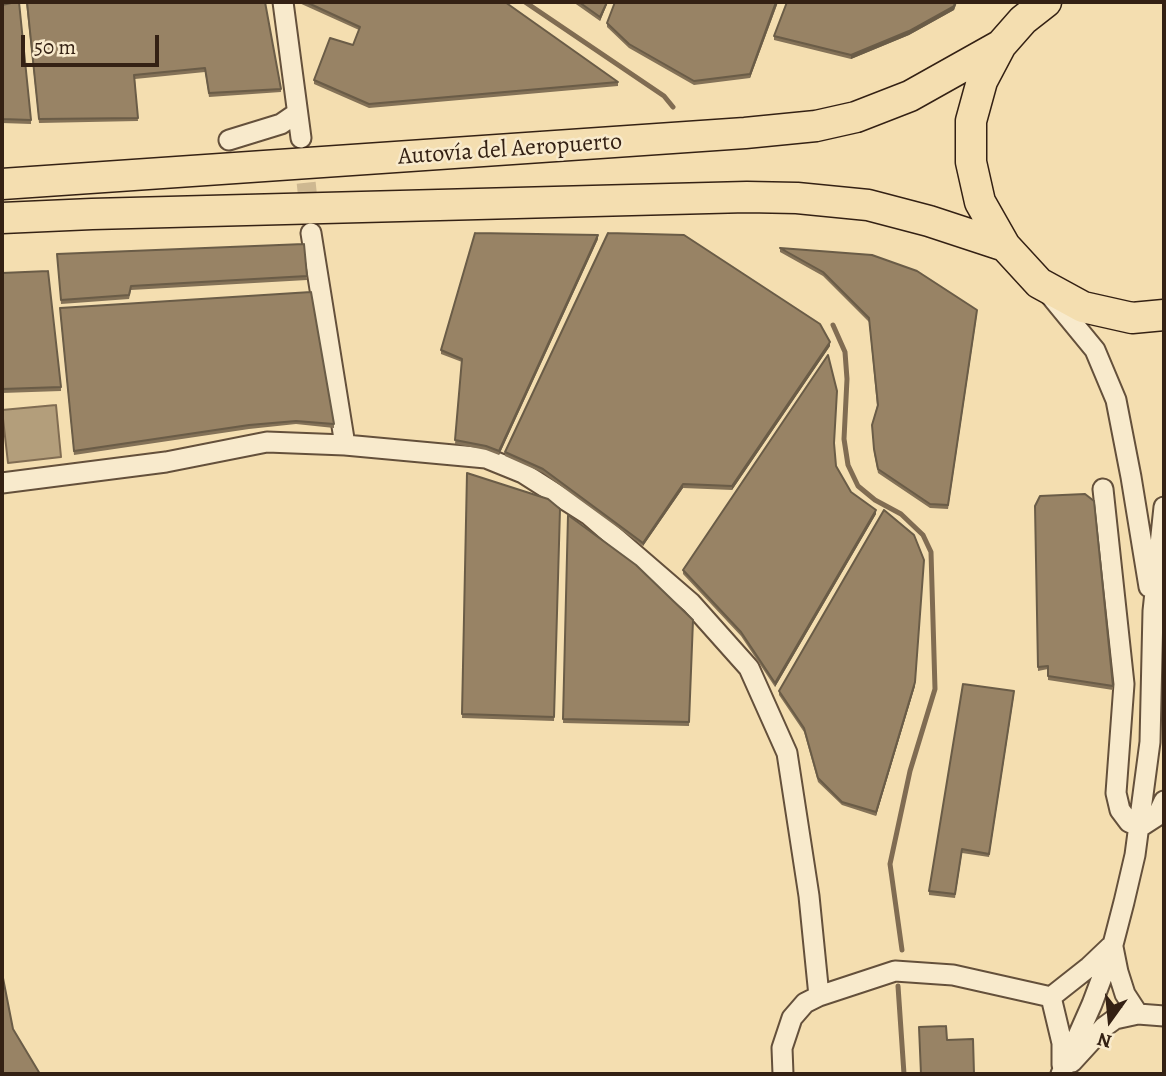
<!DOCTYPE html>
<html>
<head>
<meta charset="utf-8">
<style>
	body { margin:0 }
	#map { position:relative; width:1166px; height:1076px; overflow:hidden; background:#f4deb0; font-family:Alegreya,serif }
	canvas { display:block }
	.frame { position:absolute; inset:0; border:4px solid #342114; pointer-events:none }
	.north { position:absolute; left:1075px; top:985px; width:70px; height:70px; -webkit-text-stroke:5px #f8eacc; paint-order:stroke; rotate:195deg; font-size:19px; font-weight:700; line-height:28px; text-align:center; color:#342114 }
	.north::after { content:''; display:block; margin:auto; width:24px; height:32px; background:#342114; clip-path:polygon(50% 0,100% 100%,50% 72%,0 100%) }
	.scale { position:absolute; left:21px; top:35px; width:138px; height:32px; box-sizing:border-box; border:4px solid #342114; border-top:0; padding-left:9px; font-size:21px; line-height:24px; white-space:nowrap; color:#342114; -webkit-text-stroke:5px #f8eacc; paint-order:stroke }
</style>
</head>
<body>
<div id="map">
<canvas width="1166" height="1076"></canvas>
<div class="frame"></div>
<div class="north">N</div>
<div class="scale">50 m</div>
</div>
<script>
const c = document.querySelector('canvas').getContext('2d');
c.lineJoin = 'round';
function fillPath(path, color) { c.fillStyle = color; c.fill(path, 'evenodd'); }
const poly = rows => new Path2D(rows.map(r => 'M' + r).join(''));
function strokePath(path, color, width, dash) { c.strokeStyle = color; c.lineWidth = width; c.lineCap = dash ? 'butt' : 'round'; c.setLineDash(dash || []); c.stroke(path); }
function write(font, color, halo, rows, align = 'center') {
  c.font = font + ' Alegreya,serif'; c.lineWidth = 5; c.setLineDash([]); c.textBaseline = 'middle'; c.strokeStyle = halo; c.fillStyle = color; for (const [text, x, y, turn = 0] of rows) {
    c.save(); c.translate(x, y); c.rotate((+turn || 0) * Math.PI / 180); c.textAlign = isNaN(turn) ? turn : align; if (halo) c.strokeText(text, 0, 0); c.fillText(text, 0, 0); c.restore();
  }
}
const water = poly([
	[56,405,61,457,8,463,2,410,56,405]
]);
fillPath(water, '#b39e7b');
strokePath(water, '#806c52', 2);
strokePath(poly([
	[525,2,664,96,673,107],
	[833,325,845,352,847,379,844,439,848,465,858,486,875,500,901,514,923,535,931,552,935,689,910,771,890,864,902,950],
	[898,986,904,1074]
]), '#806c52', 5);
strokePath(poly([
	[303,154,310,218]
]), '#ceb891', 19, [19, 10]);
const minor = poly([
	[283,2,301,138],
	[229,140,281,124,297,113],
	[311,233,345,445],
	[1049,294,1095,350,1116,400,1131,477,1149,587],
	[2,483,166,462,267,442,345,445,486,458,523,473,589,515,691,603,749,668,787,753,809,896,819,996],
	[1103,489,1124,684,1116,793,1120,810,1129,822,1140,827,1157,816,1164,801],
	[1113,947,1118,972,1125,994,1138,1014],
	[1051,997,1089,967,1110,947],
	[1051,997,1062,1043,1062,1065],
	[1072,1062,1104,1027,1115,1019,1138,1014,1164,1016],
	[783,1074,782,1048,792,1018,805,1003,819,996,895,971,953,975,1051,997],
	[1061,1074,1092,1004,1110,956,1124,902,1135,855,1150,742,1153,611,1164,507]
]);
const highway = poly([
	[1046,2,1023,20,1001,45,982,81,971,121,971,162,980,202,1005,246,1039,283,1083,307,1132,318,1164,315],
	[2,184,745,133,816,126,856,117,910,96,1001,45],
	[2,218,92,214,747,197,797,198,868,205,929,221,1005,246]
]);
strokePath(minor, '#64503b', 23);
strokePath(highway, '#342114', 33);
strokePath(minor, '#f8eacc', 19);
strokePath(highway, '#f4deb0', 30);
fillPath(poly([
	[26,2,281,89,281,92,209,97,205,72,135,79,138,121,39,123],
	[297,2,505,2,618,82,618,86,369,108,314,84,314,80,353,45,359,30],
	[573,2,608,2,600,21],
	[615,2,778,2,750,78,694,85,629,48,607,27,607,23],
	[787,2,957,2,954,10,909,35,851,59,774,40,774,36],
	[2,5,31,120,31,124,2,123],
	[598,239,499,455,486,450,455,444,462,362,441,354,441,350],
	[304,244,307,280,131,290,129,299,61,304,57,254],
	[780,248,977,314,948,509,930,508,878,473,874,453,872,425,877,406,869,322,823,276,780,252],
	[2,273,61,387,61,391,2,393],
	[60,312,334,424,334,428,296,424,249,429,74,455],
	[830,346,732,490,683,488,643,546,543,473,505,456,505,452],
	[834,445,836,466,851,492,876,514,775,687,741,636,683,574,683,570],
	[467,473,560,509,554,721,462,718],
	[1035,506,1113,686,1113,690,1048,680,1048,669,1038,671],
	[568,515,693,620,689,726,563,723],
	[915,686,876,816,842,805,818,782,804,732,779,695,779,691],
	[1014,695,989,857,962,853,955,898,929,895,929,891]
]), '#837157');
fillPath(poly([
	[607,2,608,2,600,21,600,17],
	[776,2,778,2,750,78,750,74],
	[955,2,957,2,954,10,909,35,851,59,851,55],
	[598,235,598,239,499,455,499,451],
	[830,342,830,346,732,490,732,486],
	[683,484,683,488,643,546,643,543],
	[876,510,876,514,775,687,775,683],
	[924,560,915,686,876,816,876,812]
]), '#6a5c47');
const building = poly([
	[16,2,19,2,31,120,2,119,2,5,16,2],
	[27,2,265,2,281,89,209,93,205,68,134,75,138,118,39,119,27,2],
	[306,2,505,2,618,82,369,104,314,80,330,38,353,45,360,27,306,2],
	[579,2,607,2,600,17,579,2],
	[615,2,776,2,750,74,694,81,629,44,607,23,615,2],
	[787,2,955,2,954,6,909,31,851,55,774,36,787,2],
	[475,233,598,235,499,451,486,446,455,440,462,359,441,350,475,233],
	[608,233,684,235,820,324,830,342,732,486,683,484,643,543,543,469,505,452,608,233],
	[304,244,307,276,131,286,129,295,61,300,57,254,304,244],
	[780,248,872,255,917,271,977,310,948,505,930,504,878,469,874,449,872,425,878,405,869,318,823,272,780,248],
	[48,271,61,387,2,389,2,273,48,271],
	[311,292,334,424,296,421,249,425,74,451,60,308,311,292],
	[828,355,837,391,834,443,836,466,851,492,876,510,775,683,741,632,683,570,828,355],
	[467,473,548,499,560,509,554,717,462,714,467,473],
	[1085,494,1094,501,1113,686,1048,676,1048,666,1038,667,1035,506,1040,496,1085,494],
	[884,510,914,535,924,560,915,682,876,812,842,802,818,778,804,728,779,691,884,510],
	[568,515,636,565,693,620,689,722,563,719,568,515],
	[963,684,1014,691,989,854,962,849,955,894,929,891,963,684],
	[2,973,13,1029,40,1074,2,1074,2,973],
	[946,1026,947,1040,973,1039,974,1074,921,1074,919,1027,946,1026]
]);
fillPath(building, '#988365');
strokePath(building, '#6a5c47', 2);
write('24px', '#342114', '#f8eacc', [
	["Autovía del Aeropuerto",510,150,-4]
]);
</script>
</body>
</html>
